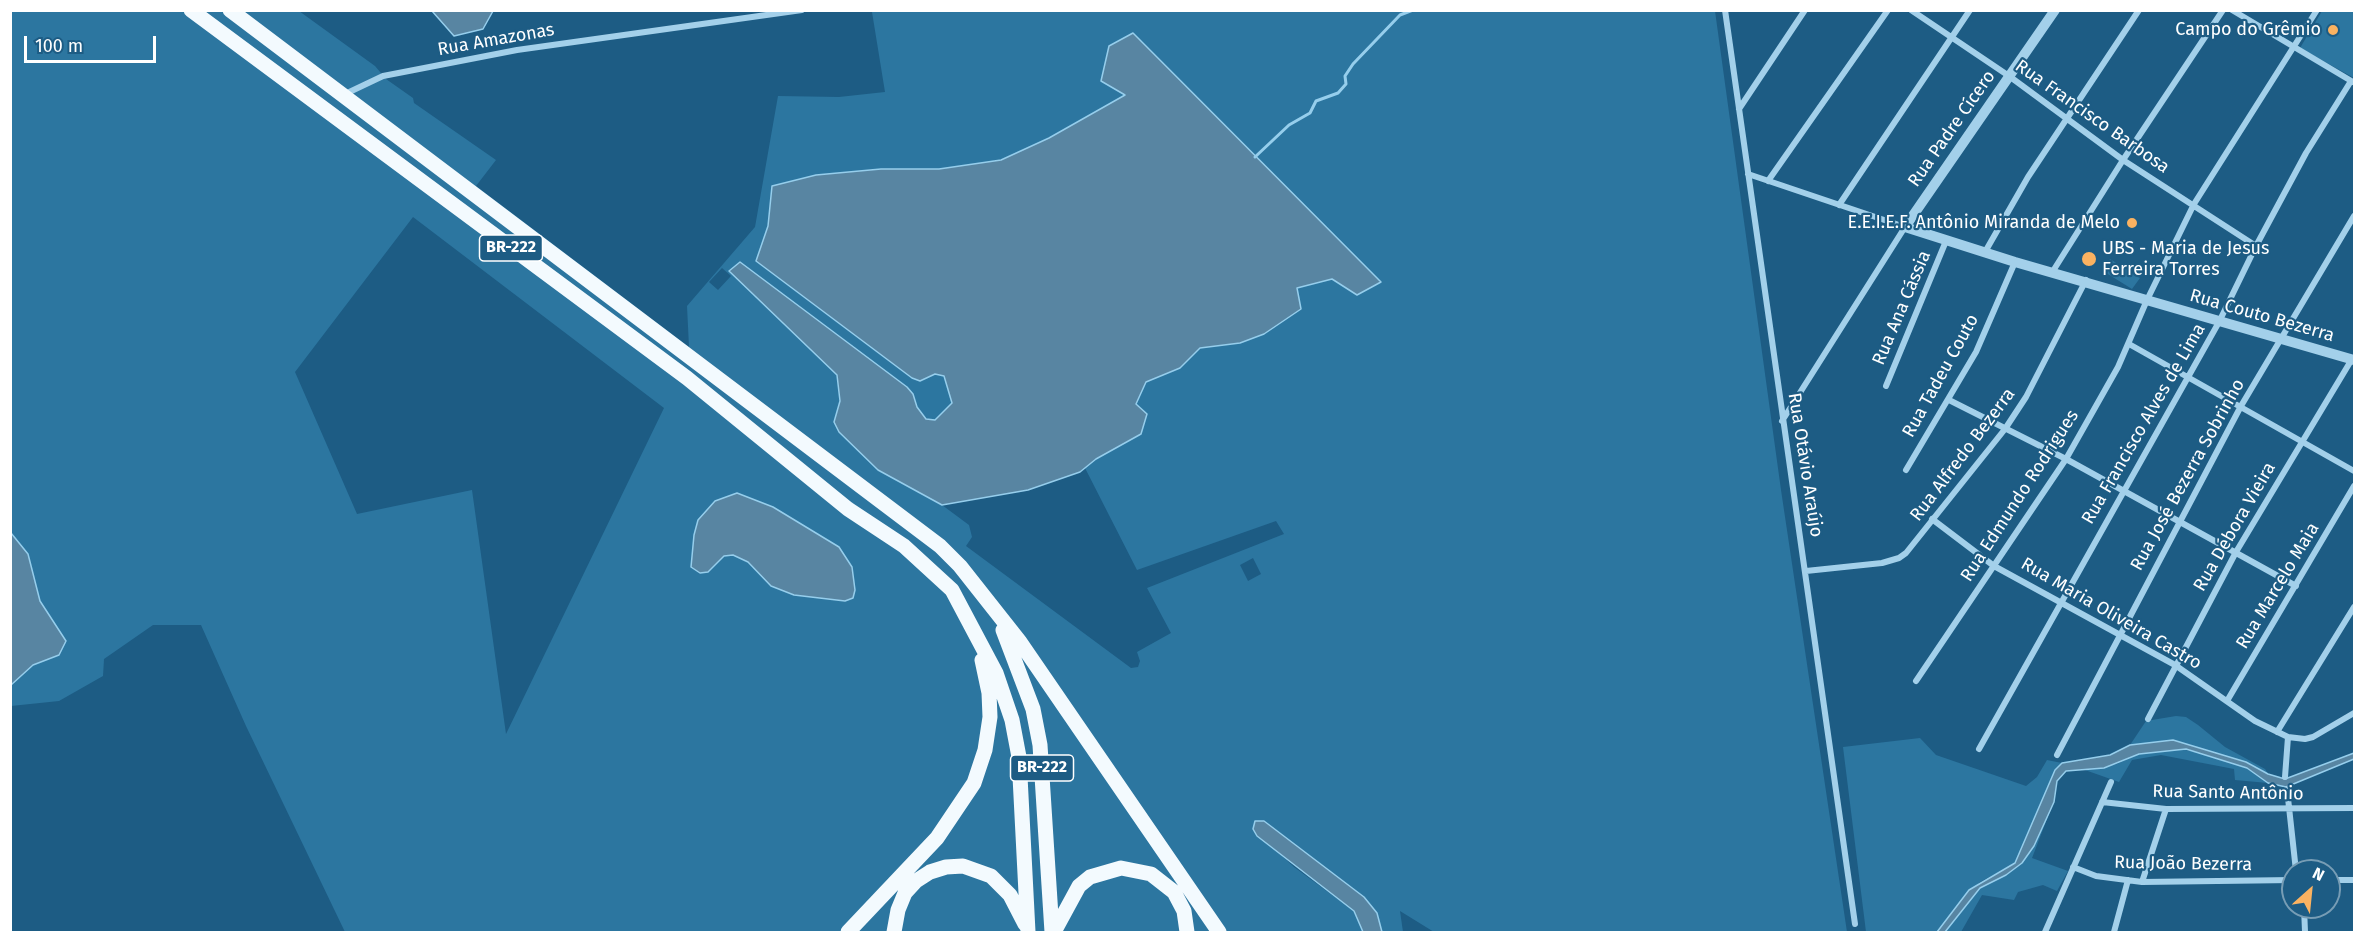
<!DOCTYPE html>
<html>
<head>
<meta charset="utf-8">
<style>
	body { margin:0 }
	#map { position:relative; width:2365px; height:943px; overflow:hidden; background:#1d5c84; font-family:"Fira Sans",sans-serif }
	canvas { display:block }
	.frame { position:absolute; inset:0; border:12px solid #fff; pointer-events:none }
	.north { position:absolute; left:2281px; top:859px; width:60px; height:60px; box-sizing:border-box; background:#1d5c84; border:2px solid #779db5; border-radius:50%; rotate:27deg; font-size:16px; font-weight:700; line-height:24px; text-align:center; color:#fff }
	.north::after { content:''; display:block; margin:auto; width:21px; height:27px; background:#fab261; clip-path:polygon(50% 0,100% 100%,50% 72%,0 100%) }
	.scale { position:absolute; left:24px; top:36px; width:132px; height:27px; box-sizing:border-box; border:3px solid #fff; border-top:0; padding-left:8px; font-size:18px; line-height:21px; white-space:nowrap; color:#fff; -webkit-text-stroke:4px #1d5c84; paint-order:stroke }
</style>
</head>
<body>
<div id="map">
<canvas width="2365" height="943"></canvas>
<div class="frame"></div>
<div class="north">N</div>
<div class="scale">100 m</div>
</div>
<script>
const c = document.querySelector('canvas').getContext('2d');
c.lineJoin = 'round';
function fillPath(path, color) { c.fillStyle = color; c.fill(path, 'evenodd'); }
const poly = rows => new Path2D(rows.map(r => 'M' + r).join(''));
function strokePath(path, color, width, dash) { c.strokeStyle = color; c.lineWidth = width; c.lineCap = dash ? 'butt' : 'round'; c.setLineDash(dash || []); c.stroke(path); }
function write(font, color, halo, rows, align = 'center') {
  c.font = font + ' "Fira Sans",sans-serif'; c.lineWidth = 4.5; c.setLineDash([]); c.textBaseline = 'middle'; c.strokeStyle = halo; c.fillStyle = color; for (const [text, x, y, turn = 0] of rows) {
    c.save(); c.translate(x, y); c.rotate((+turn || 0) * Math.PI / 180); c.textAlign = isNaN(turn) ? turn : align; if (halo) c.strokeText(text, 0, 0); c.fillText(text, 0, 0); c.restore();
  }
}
fillPath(poly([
	[882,10,1715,11,1781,490,1847,932,1434,932,1400,911,1403,932,1382,932,1377,913,1364,897,1264,821,1255,821,1253,829,1294,867,1354,911,1363,932,345,932,246,726,201,625,153,625,104,659,103,676,59,701,11,706,10,685,33,665,59,655,66,641,40,601,28,554,11,533,11,11,299,11,375,66,386,79,413,98,414,103,496,160,476,186,689,347,687,306,755,227,778,96,839,97,885,92,872,12],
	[1126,95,1381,281,1357,295,1332,279,1297,288,1240,343,1200,348,1180,368,1146,382,1136,404,1096,459,1085,468,1137,570,1276,521,1284,534,1147,588,1171,633,1137,652,1140,661,1138,667,1131,668,966,546,972,537,969,525,942,505,878,470,834,422,840,401,837,375,730,271,740,262,907,387,913,394,917,407,926,419,935,420,952,403,944,375,935,374,920,381,756,261,768,226,772,186,817,175,881,169,939,169,1001,160,1049,138],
	[413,217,664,408,506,734,472,490,357,514,295,372],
	[722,268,731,276,718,290,709,282],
	[773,507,855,590,853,598,845,601,771,586,748,562,733,555,725,556],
	[1253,558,1261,574,1248,581,1240,565],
	[2322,11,2354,11,2354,78,2300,48],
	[2110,259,2140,278,2132,289,2103,271],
	[2176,716,2186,717,2198,725,2225,747,2265,769,2268,774,2246,762,2218,754,2160,743,2130,745,2146,721],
	[1920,738,1936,755,2026,786,2037,777,2047,760,2062,763,2055,770,2015,863,1980,882,1937,932,1866,932,1843,747],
	[2173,748,2197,752,2247,768,2268,783,2235,780,2234,769,2161,755,2132,760,2119,782,2085,770,2117,764,2139,754],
	[2052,806,2032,858,2068,871,2057,891,2043,885,2018,892,2014,900,1982,895,1961,932,1945,932,1980,888,2006,875,2022,863,2034,846,2041,826]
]), '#2c76a0');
const water = poly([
	[432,11,493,11,483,29,454,36,432,11],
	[1133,33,1381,282,1357,295,1332,279,1297,288,1301,309,1264,334,1240,343,1200,348,1180,368,1146,382,1136,404,1147,414,1141,434,1096,459,1080,472,1028,490,942,505,878,470,839,432,834,422,840,401,837,375,729,271,740,262,907,387,913,394,917,407,926,419,935,420,952,403,944,376,935,374,920,381,912,378,756,261,768,226,772,186,816,175,881,169,939,169,1001,160,1049,138,1125,95,1101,81,1109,46,1133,33],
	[737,493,773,507,839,547,852,567,855,590,853,598,845,601,794,595,771,586,748,562,733,555,724,556,708,572,700,573,691,567,694,535,698,520,715,501,737,493],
	[11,533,28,554,40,601,66,641,59,655,33,665,11,685,11,533],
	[2173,740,2246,762,2268,774,2285,779,2354,753,2354,759,2286,787,2268,783,2247,768,2186,749,2139,754,2104,768,2066,771,2057,781,2054,802,2034,846,2022,863,2006,875,1980,888,1945,932,1937,932,1969,890,2015,863,2055,770,2062,763,2110,755,2130,745,2173,740],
	[1255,821,1264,821,1364,897,1377,913,1382,932,1363,932,1354,911,1257,836,1253,829,1255,821]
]);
fillPath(water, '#5885a2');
strokePath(water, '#96ceec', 1.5);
strokePath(poly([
	[1255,157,1289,125,1310,113,1316,101,1338,93,1346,84,1345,76,1353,64,1400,15,1413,10]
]), '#96ceec', 3);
strokePath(poly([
	[1725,10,1855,924],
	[1911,10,2009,76,2123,160,2256,246],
	[2232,10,2353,82],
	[343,95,383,76,517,50,802,10],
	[1739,109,1805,10],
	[1748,174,1905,227,1782,421],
	[1768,181,1888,10],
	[1839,205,1970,10],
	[1985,252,2028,177,2139,10],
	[2053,271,2123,160,2223,10],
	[2129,344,2354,471],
	[1886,386,1946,241],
	[1949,400,2066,459,2296,586],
	[1906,470,1976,352,2015,262],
	[1932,519,1994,566,2175,665,2255,721,2288,737,2285,777],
	[1806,571,1882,563,1899,558,1906,553,2005,429,2026,397,2086,280],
	[1916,681,2066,459,2118,367,2147,300,2194,204,2317,10],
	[2227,701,2354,486],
	[2148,719,2236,552,2352,359],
	[2277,732,2354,607],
	[2288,737,2305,739,2313,737,2354,713],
	[1979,749,2219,322,2256,246,2306,153,2351,81],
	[2057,755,2241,406,2354,216],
	[2287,789,2296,871],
	[2102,802,2166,809,2354,808],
	[2073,867,2096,876,2142,882,2293,880],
	[2329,880,2354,880],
	[2142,882,2166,809],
	[2304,907,2305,932],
	[2045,932,2111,782],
	[2114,932,2128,880]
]), '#a3d0ea', 6);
strokePath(poly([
	[2055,10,1905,227,2015,262,2354,360]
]), '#a3d0ea', 10);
strokePath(poly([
	[191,10,687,378,848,509,904,546,952,590,996,673,1012,720,1019,757,1028,932],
	[230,10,940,546,960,566,1020,642,1219,932],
	[1003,630,1033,709,1040,745,1052,932],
	[848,932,937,838,974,783,985,750,990,717,989,693,982,660],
	[894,932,898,910,905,893,916,881,930,872,946,867,963,866,991,876,1010,895,1025,924],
	[1054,932,1079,886,1090,877,1121,868,1151,874,1174,892,1184,911,1187,932]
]), '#f3fafe', 15);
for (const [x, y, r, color] of [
	[2333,30,6,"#fab261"],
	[2132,223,6,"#fab261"],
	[2089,259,8,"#fab261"]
]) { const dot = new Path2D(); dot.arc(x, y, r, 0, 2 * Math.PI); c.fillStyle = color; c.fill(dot); strokePath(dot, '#1d5c84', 2); }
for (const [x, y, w] of [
	[511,248,63],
	[1042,768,63]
]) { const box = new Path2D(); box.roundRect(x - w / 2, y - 13, w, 26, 4.5); c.fillStyle = '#1d5c84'; c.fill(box); strokePath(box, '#fff', 1.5); }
write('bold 16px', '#fff', null, [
	["BR-222",511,248],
	["BR-222",1042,768]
]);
write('18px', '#fff', '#1d5c84', [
	["Campo do Grêmio",2321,30],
	["E.E.I.E.F. Antônio Miranda de Melo",2120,223],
	["UBS - Maria de Jesus",2102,249,"left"],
	["Ferreira Torres",2102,270,"left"]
], 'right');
write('18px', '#fff', '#1d5c84', [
	["Rua Amazonas",496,40,-10],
	["Rua Francisco Barbosa",2092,117,35],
	["Rua Padre Cícero",1952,129,-55],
	["Rua Ana Cássia",1902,308,-67],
	["Rua Couto Bezerra",2262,316,16],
	["Rua Tadeu Couto",1941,376,-61],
	["Rua Francisco Alves de Lima",2144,424,-60],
	["Rua Alfredo Bezerra",1963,455,-53],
	["Rua Otávio Araújo",1805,465,81],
	["Rua José Bezerra Sobrinho",2188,475,-61],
	["Rua Edmundo Rodrigues",2020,496,-57],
	["Rua Débora Vieira",2235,527,-60],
	["Rua Marcelo Maia",2278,586,-59],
	["Rua Maria Oliveira Castro",2111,614,30],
	["Rua Santo Antônio",2228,793,1],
	["Rua João Bezerra",2183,864,1]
]);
</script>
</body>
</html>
